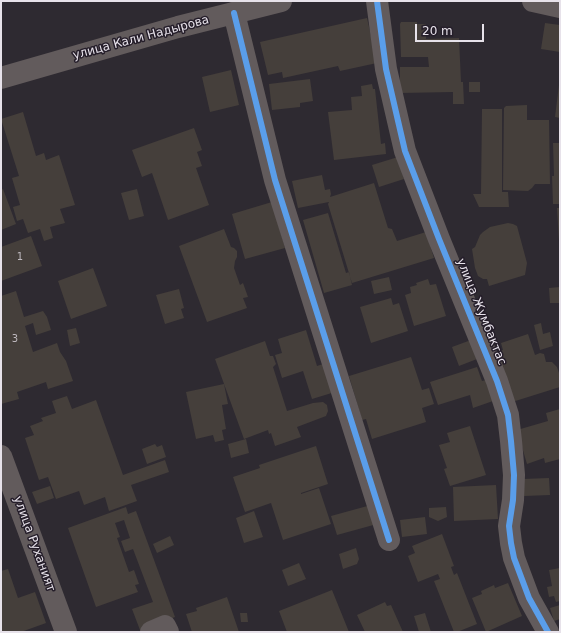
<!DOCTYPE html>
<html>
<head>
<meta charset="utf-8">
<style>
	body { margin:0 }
	#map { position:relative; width:561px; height:633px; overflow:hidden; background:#2e2a31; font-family:"DejaVu Sans",sans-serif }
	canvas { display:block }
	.frame { position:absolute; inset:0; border:2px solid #e7e2ea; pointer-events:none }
	.scale { position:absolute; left:415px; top:24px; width:69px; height:18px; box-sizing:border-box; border:2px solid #e7e2ea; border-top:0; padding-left:5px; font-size:12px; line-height:14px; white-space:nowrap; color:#e7e2ea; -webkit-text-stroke:3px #251e2a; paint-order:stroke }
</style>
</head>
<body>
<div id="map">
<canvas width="561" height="633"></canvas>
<div class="frame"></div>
<div class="scale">20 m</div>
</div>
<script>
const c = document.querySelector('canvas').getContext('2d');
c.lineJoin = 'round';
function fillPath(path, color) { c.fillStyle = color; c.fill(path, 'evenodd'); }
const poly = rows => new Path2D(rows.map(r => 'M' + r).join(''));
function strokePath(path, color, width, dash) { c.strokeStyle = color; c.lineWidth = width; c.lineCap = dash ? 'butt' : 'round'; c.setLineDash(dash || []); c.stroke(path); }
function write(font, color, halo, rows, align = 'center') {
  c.font = font + ' "DejaVu Sans",sans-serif'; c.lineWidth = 3; c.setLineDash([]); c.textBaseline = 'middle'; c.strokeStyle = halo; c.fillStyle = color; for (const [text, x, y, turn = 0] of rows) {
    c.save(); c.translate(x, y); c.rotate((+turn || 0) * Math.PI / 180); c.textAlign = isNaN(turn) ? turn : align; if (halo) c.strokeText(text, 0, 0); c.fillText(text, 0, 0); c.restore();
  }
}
fillPath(poly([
	[367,18,377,63,340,71,338,66,283,78,282,72,268,75,260,42],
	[401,22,417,22,417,24,426,24,426,39,459,38,461,82,463,82,464,104,453,104,453,92,400,93,400,67,429,67,428,57,401,57,400,24],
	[545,23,560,25,560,52,541,49],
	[231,70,239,105,210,112,202,77],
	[310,79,313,101,300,103,300,107,272,110,269,84],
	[469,82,480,82,480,92,469,92],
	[372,84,373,89,375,89,381,144,385,143,386,154,334,160,328,112,352,110,351,97,362,96,361,86],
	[559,85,560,85,560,118,555,117],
	[527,105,527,120,549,120,550,184,535,184,532,188,528,191,503,190,504,108,506,106],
	[482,109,502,109,502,192,508,192,509,207,479,207,473,194,481,194],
	[23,112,36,156,44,153,46,160,59,155,75,205,60,209,65,223,50,227,53,238,44,241,40,229,28,233,23,219,17,221,13,207,20,205,12,178,19,176,1,119],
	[194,128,202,150,197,152,202,166,196,168,209,205,168,220,152,173,142,177,132,150],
	[553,143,560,143,560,204,553,204,552,176,554,176],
	[398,157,404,179,379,187,372,165],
	[322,175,325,190,330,189,331,194,330,197,374,183,388,228,392,229,397,241,426,232,434,258,352,283,328,204,329,202,298,208,292,181],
	[3,189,16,224,1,230,1,190],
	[137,189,144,216,129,220,121,193],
	[272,202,285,248,245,259,232,214],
	[557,208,560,208,560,241,559,241],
	[328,213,346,273,349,272,352,285,324,293,303,220],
	[508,223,513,224,517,226,527,263,525,275,489,286,487,279,483,279,478,276,475,268,472,249,475,247,480,235,483,232,490,227],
	[224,229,231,247,234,248,237,251,237,257,235,261,234,268,240,285,243,283,248,297,243,298,247,308,207,322,179,246],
	[31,236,42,266,1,281,1,247],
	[93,268,107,306,71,319,58,281],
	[389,277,392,290,374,294,371,281],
	[428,279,430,285,436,284,446,316,414,326,405,295,411,293,410,287,417,285,416,283],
	[560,287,560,303,550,303,549,288],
	[179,289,184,308,181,309,184,318,165,324,156,295],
	[16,291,24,317,43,311,47,317,51,330,36,335,33,323,25,326,33,352,57,343,60,352,66,361,73,381,48,389,46,382,17,392,19,399,1,404,1,296],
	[391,298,393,305,399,303,408,331,371,343,360,307],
	[541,323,543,334,550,332,553,346,540,350,534,325],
	[76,328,80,343,70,346,67,330],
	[306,330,317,366,326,363,335,392,312,399,303,371,282,378,275,355,282,353,278,339],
	[528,334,535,355,540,353,544,354,546,362,552,362,557,367,560,376,560,387,509,403,494,353,503,350,501,343],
	[471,340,477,359,459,366,452,347],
	[265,341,270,356,273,356,276,364,273,367,287,411,313,403,323,402,327,405,328,411,326,416,297,427,301,437,275,446,271,433,269,434,268,430,244,439,215,359],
	[411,357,422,390,429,388,434,404,422,408,426,422,372,439,366,419,362,420,349,376],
	[477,367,482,381,486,380,493,401,473,408,470,395,438,405,430,382],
	[224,384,228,404,222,405,226,429,222,430,224,440,215,442,213,435,196,439,186,392],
	[67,396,72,409,96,400,123,475,165,460,169,472,131,485,137,501,109,511,105,497,84,505,79,491,56,499,48,477,39,480,25,438,34,435,30,426,43,421,41,418,56,413,52,401],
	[560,409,560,459,545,463,544,458,527,464,517,430,548,421,546,413],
	[470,426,486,475,450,486,444,469,447,468,439,445,450,442,447,433],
	[246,439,249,453,231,458,228,444],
	[155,444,157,447,162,445,166,457,147,464,142,449],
	[316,446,328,484,301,493,301,494,319,488,331,524,283,540,271,503,245,512,233,477,260,468,259,465],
	[549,478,550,495,524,496,523,479],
	[496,485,498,519,454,521,453,487],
	[50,486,54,498,37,504,32,492],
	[371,505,377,524,337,535,331,516],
	[126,507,128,514,136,511,175,617,140,630,132,609,153,602,133,549,125,552,121,541,130,538,124,520,115,523,120,537,117,538,129,572,134,570,139,584,135,585,138,592,96,607,68,528],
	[446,507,447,517,438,521,429,517,429,508],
	[254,511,263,537,244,543,236,518],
	[425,517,427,534,402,537,400,520],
	[442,534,454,566,451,567,454,575,457,573,477,624,457,632,454,632,434,581,440,579,438,574,418,582,408,556,415,553,412,546],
	[170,536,174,545,157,553,153,544],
	[356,548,359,559,357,564,343,569,339,554],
	[299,563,306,579,288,586,282,570],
	[560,568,560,601,556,602,554,596,549,597,547,587,552,586,549,570],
	[8,569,18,598,35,592,46,623,21,632,1,632,1,571],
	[508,583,522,616,486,632,472,598,482,594,481,591,494,585,495,588],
	[332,590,349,632,287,632,279,611],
	[227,597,239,632,192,632,186,614,197,611,196,608],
	[385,602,387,606,391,605,403,632,365,632,357,615],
	[560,605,560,619,554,621,550,608],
	[240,613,247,613,248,622,241,622],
	[425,613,431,632,419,632,414,616]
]), '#453f3b');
strokePath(poly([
	[377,1,386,69,405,151,439,239,497,381,508,415,511,441,514,475,513,500,509,526,511,543,514,558,529,598,548,632],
	[234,13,275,180,389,540],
	[1,456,66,632],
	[151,632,165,626,168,632]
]), '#625b5c', 22);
strokePath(poly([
	[533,1,560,7],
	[1,78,178,27,281,1]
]), '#625b5c', 22);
strokePath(poly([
	[377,1,386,69,405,151,439,239,497,381,508,415,511,441,514,475,513,500,509,526,511,543,514,558,529,598,548,632],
	[234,13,275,180,389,540]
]), '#5a9eea', 6);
write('10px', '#beb9be', null, [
	["1",20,257],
	["3",15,339]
]);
write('12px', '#e7e2ea', '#251e2a', [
	["улица Кали Надырова",141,38,-15],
	["улица Жумбактас",481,312,68],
	["улица Руханият",34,544,70]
]);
</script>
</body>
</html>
